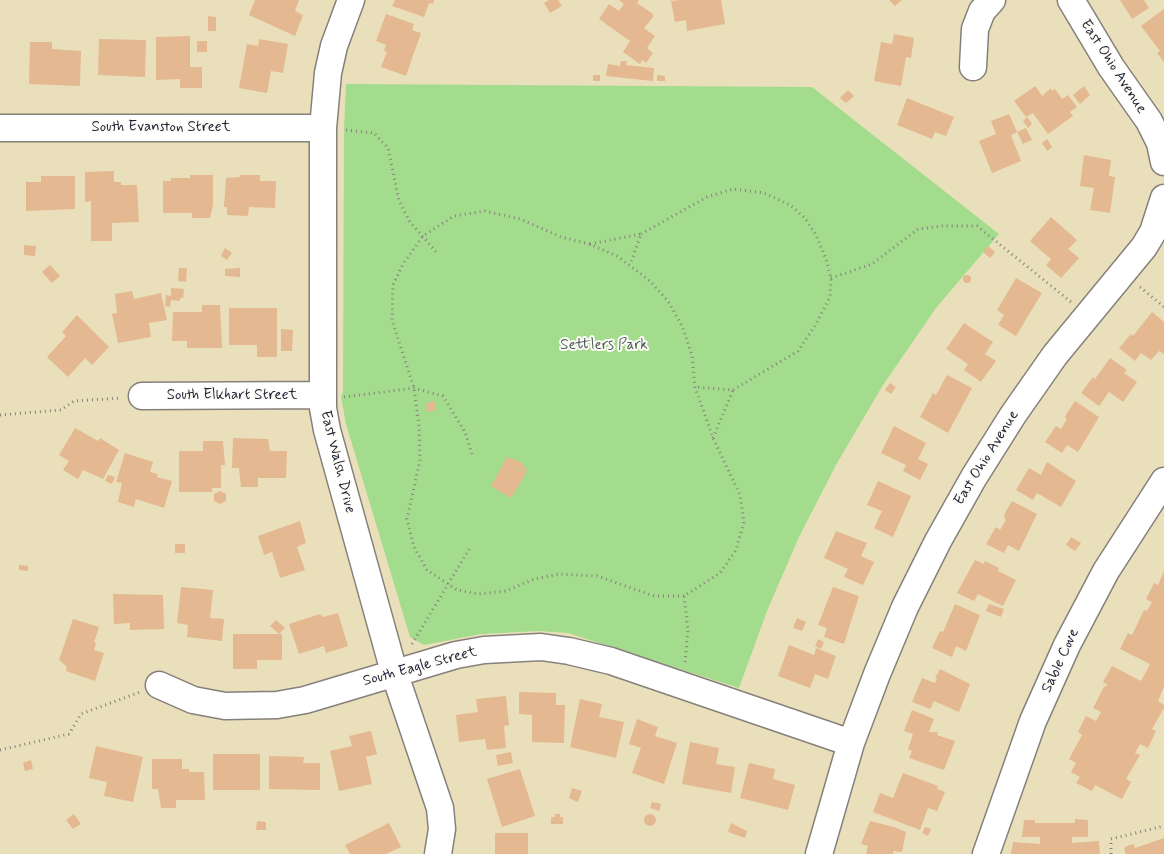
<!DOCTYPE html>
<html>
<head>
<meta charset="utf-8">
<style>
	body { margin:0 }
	canvas { display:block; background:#eadfbb }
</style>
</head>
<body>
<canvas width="1164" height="854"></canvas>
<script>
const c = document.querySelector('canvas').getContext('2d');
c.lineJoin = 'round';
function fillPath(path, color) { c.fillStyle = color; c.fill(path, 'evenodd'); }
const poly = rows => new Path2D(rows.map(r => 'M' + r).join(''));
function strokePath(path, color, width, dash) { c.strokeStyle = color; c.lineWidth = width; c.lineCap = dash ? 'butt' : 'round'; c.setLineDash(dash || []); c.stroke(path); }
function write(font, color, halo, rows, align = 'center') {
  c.font = font + ' Mynerve,sans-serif'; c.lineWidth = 4; c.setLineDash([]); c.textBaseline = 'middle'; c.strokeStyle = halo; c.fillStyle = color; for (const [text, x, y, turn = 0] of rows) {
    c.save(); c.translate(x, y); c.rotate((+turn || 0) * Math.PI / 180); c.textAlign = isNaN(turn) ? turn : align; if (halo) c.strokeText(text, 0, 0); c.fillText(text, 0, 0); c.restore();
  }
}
fillPath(poly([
	[346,84,812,87,999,234,936,308,883,385,836,465,799,537,767,611,739,688,568,633,539,631,481,634,424,645,410,637,346,424,341,397,343,391,344,130]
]), '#a4dc8e');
fillPath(poly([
	[255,0,299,0,295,11,303,15,295,36,249,15],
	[395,0,434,0,433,4,429,3,424,17,392,6],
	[549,0,558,0,562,6,550,13,544,3],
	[619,0,639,0,637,3,653,14,653,17,644,28,655,36,647,48,653,53,646,63,642,60,640,64,623,52,630,41,599,19,609,4,619,11,624,4],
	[680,0,721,0,725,24,687,31,686,20,675,22,671,1],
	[889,0,902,0,895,6],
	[1120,0,1144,0,1149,8,1132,19],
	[1164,9,1164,62,1157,53,1160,51,1141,26],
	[386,14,414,24,412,30,421,33,406,76,381,67,387,52,384,51,386,45,376,41],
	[208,16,216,17,216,31,208,31],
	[894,34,914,38,911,58,906,57,901,86,874,81,881,42,892,44],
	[190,36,190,67,202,67,202,88,180,88,180,79,156,80,156,37],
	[99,39,146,40,145,77,98,75],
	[259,39,288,44,283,73,271,71,267,93,239,88,247,44,258,46],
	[197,41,207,41,207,52,197,52],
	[30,42,52,42,52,49,81,51,80,86,29,84],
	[621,61,627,61,626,65,654,68,653,81,606,76,608,64,620,66],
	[593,75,600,75,600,81,593,81],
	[657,75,665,76,665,81,657,81],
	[1035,86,1043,97,1044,94,1051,88,1052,91,1055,89,1062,99,1068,95,1077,107,1070,112,1073,116,1048,134,1033,113,1026,117,1014,101],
	[1084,86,1090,95,1080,104,1073,95],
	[848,90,854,96,846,103,840,98],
	[907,98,954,117,946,136,935,132,932,139,897,125],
	[1009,114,1017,132,1011,135,1021,161,992,173,979,141,996,134,991,121],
	[1027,117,1032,124,1028,128,1023,121],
	[1026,128,1032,140,1023,144,1017,132],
	[1047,139,1052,147,1047,151,1042,143],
	[1084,155,1111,160,1109,176,1115,177,1110,213,1090,210,1094,188,1080,186],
	[114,171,114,182,121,182,121,185,137,185,139,222,112,223,112,241,91,241,91,201,85,202,85,172],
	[190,175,213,175,213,205,210,218,192,218,192,213,163,213,163,181,171,181,171,178,190,178],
	[240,175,260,175,260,181,276,181,275,208,249,207,248,216,227,215,227,207,224,207,226,178,240,177],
	[41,176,75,176,75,209,26,211,26,182,41,182],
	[1051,217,1077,240,1068,249,1079,258,1061,278,1046,265,1051,259,1030,241],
	[24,245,36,246,35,256,24,255],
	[988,246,995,252,990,258,983,252],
	[225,248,232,253,227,260,221,256],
	[50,265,60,276,52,283,42,272],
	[179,268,187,268,186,282,178,281],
	[240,268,240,277,225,276,225,269],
	'963 279a4 4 0 1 1 8 0a4 4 0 1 1-8 0Z',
	[1016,278,1042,293,1016,336,998,325,1004,315,997,310],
	[171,288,184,289,183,298,180,298,180,301,171,300,170,307,165,306,166,295,171,296],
	[132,291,134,299,161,293,167,320,149,323,151,337,118,343,112,314,117,313,115,294],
	[202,305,220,305,222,348,187,348,187,341,172,341,173,312,202,312],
	[229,308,277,308,277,357,257,357,257,345,229,345],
	[1152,312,1164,322,1164,354,1159,351,1151,360,1141,353,1135,361,1119,348,1131,334,1133,336],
	[77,315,109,347,92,365,85,358,68,377,47,357,66,336,62,332],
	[964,323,993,342,985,354,996,361,981,382,964,370,968,364,946,349],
	[281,329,293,330,292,351,281,351],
	[1110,358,1127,370,1124,373,1137,382,1123,402,1109,392,1099,406,1081,393,1093,377,1095,379],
	[947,375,972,388,948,433,920,417,933,393,936,395],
	[890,383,896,387,891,394,885,390],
	[435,401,436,410,427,412,426,403],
	[1075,401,1099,417,1078,452,1067,445,1062,453,1045,442,1056,426,1061,429,1067,419,1065,418,1067,413],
	[894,426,926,443,918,459,928,464,920,480,903,471,906,465,881,453],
	[75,428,98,441,100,438,119,450,103,479,83,470,78,479,63,470,69,461,59,455],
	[233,438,268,439,270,451,287,451,286,478,258,478,258,487,241,487,239,468,232,468],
	[203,441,223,441,225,465,221,465,221,488,212,488,212,492,179,492,179,451,203,451],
	[125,453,153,462,150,472,158,474,157,477,172,481,164,508,136,499,134,507,118,502,122,483,116,482],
	[507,457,521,462,529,473,514,466,526,473,511,498,491,486],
	[1047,462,1076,481,1061,507,1037,493,1033,500,1016,490,1029,468,1041,475],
	[108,475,115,477,112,484,105,481],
	[878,481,911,496,893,537,874,528,882,511,867,505],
	[220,491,226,494,226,501,220,504,214,501,214,494],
	[1012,501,1037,514,1019,551,1008,545,1004,553,986,544,996,527,1000,530,1006,520,1004,518,1005,513],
	[300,521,306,543,297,547,305,570,280,578,272,552,264,555,258,536],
	[836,531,867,543,861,556,874,562,863,585,844,577,848,569,824,558],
	[1071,537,1081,543,1075,551,1066,545],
	[175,544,185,544,185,553,175,553],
	[975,560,984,564,985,561,999,568,998,571,1016,580,1003,606,978,594,974,601,957,593],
	[19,565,28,566,28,571,19,570],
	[1164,571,1164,686,1158,701,1164,705,1164,708,1152,729,1156,731,1148,748,1140,744,1135,753,1140,755,1126,779,1131,782,1122,799,1095,785,1092,791,1076,783,1080,777,1071,772,1076,763,1069,759,1082,735,1078,732,1086,716,1096,721,1101,712,1093,708,1104,687,1108,685,1103,682,1112,666,1141,681,1150,664,1120,649,1128,633,1132,635,1144,610,1147,611,1152,602,1146,599,1154,583,1158,585],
	[181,587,213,590,210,618,224,619,222,641,187,637,188,625,177,623],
	[833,587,859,596,844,644,824,637,827,628,818,625],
	[113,594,163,595,164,629,130,630,130,623,114,624],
	[955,604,980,615,966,651,956,646,952,657,932,648,940,631,943,632],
	[989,604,1004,609,1001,617,986,611],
	[338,613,348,646,326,653,324,646,299,654,289,624,320,614,323,617],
	[797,618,806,622,802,631,793,628],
	[73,619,99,627,94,642,96,643,94,650,104,653,95,681,66,671,67,667,59,660],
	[276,620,285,628,279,634,270,626],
	[233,634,282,634,282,660,257,660,257,669,233,669],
	[818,639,824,642,821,649,815,646],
	[789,645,814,655,816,648,836,656,828,679,815,674,810,688,778,676],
	[940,669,970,684,959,712,934,701,930,709,912,702,922,678,935,683,937,679,935,678],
	[519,692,556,693,556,705,565,705,564,743,532,742,532,715,519,714],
	[506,696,509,725,504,726,506,748,487,750,485,739,459,742,456,715,478,712,476,699],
	[580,699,602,704,599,717,624,722,616,758,570,747],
	[912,710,934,719,929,732,938,732,937,735,955,741,944,770,909,758,912,751,908,749,913,734,904,731],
	[637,719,658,727,655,736,677,743,664,784,632,773,641,748,629,744],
	[371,731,377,754,366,757,372,784,339,791,330,751,352,746,349,736],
	[690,742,719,748,716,764,735,767,731,793,682,784],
	[96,746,143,757,133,802,104,796,107,782,89,778],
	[511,752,513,763,498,766,496,755],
	[213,754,260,754,260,790,213,790],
	[269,756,304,757,303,763,320,763,320,790,269,789],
	[152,759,182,759,182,769,189,769,189,772,204,772,205,800,176,800,176,808,161,808,158,789,152,789],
	[31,760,33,769,25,771,23,763],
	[749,763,775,769,773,779,795,785,788,810,740,798],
	[520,769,535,816,502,827,487,779],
	[903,773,938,786,937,789,945,792,937,811,928,808,920,830,873,812,880,793,893,798],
	[572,788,582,791,578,802,569,798],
	[652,802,661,804,659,811,650,808],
	'644 820a6 6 0 1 1 12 0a6 6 0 1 1-12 0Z',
	[74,814,81,824,73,829,66,820],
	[555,814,560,814,560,817,563,817,563,824,551,824,551,817,555,817],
	[1075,819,1088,820,1088,837,1072,837,1072,843,1099,841,1100,854,1011,854,1013,842,1040,844,1040,837,1022,837,1024,820,1035,820,1035,823,1075,823],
	[257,821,266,822,266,830,256,830],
	[870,821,894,827,906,832,902,852,893,851,893,854,866,854,868,846,861,844],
	[389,823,401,847,386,854,350,854,345,845],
	[731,823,747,831,745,838,728,832],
	[925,827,931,829,928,836,922,833],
	[495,833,528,833,528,854,495,854],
	[1164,838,1164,854,1126,854,1124,848,1129,845,1134,844,1135,848]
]), '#e4b890');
const minor = poly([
	[351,0,334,46,328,73,323,128,323,408,327,430,394,672,440,808,442,829,438,854],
	[1071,0,1111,67,1149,121,1160,143,1164,162],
	[973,67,975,29,982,11,992,0],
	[0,128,323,128],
	[142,396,322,395],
	[159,685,193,700,225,706,277,705,305,700,456,655,484,650,541,647,569,651,611,661,851,743],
	[819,854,851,743,877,674,905,607,938,541,974,477,1013,415,1055,355,1144,247,1153,232,1164,198],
	[986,854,1033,721,1067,645,1106,571,1164,481]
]);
strokePath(minor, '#86807b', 29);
strokePath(poly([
	[346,130,374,133,388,148,399,201,410,222,438,254],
	[641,234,707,197,733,189,764,193,790,205,805,218,816,235,826,259,831,278,830,297,816,324,798,351,733,390,695,387],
	[590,244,641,234,630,265],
	[831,278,872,264,918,229,942,226,977,226,1071,302],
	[1140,287,1164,307],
	[344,397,414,388,443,396,465,432,473,457],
	[0,415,61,410,74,401,121,398],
	[713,438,733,390],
	[684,596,654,596,597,576,559,574,534,579,506,591,478,594,457,590,427,570,414,547,407,519,420,460,419,426,414,388,392,320,393,285,403,264,423,236,454,216,485,211,520,219,561,237,589,244,617,256,650,281,668,301,682,326,692,355,695,387,713,438,740,495,744,522,736,550,720,573,684,596,688,630,685,662],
	[412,644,471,546],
	[0,750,69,734,81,714,140,692],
	[1111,854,1111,839,1164,826]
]), '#86807b', 3, [1, 4]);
strokePath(minor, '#fff', 26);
write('15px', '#22223b', '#fdfcf7', [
	["East Ohio Avenue",1113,67,57],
	["South Evanston Street",161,128],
	["South Elkhart Street",232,396],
	["East Ohio Avenue",987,458,-58],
	["East Walsh Drive",337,462,76],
	["Sable Cove",1061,661,-65],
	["South Eagle Street",420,667,-15]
]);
write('15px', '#495a54', '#fdfcf7', [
	["Settlers Park",604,346]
]);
</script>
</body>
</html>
